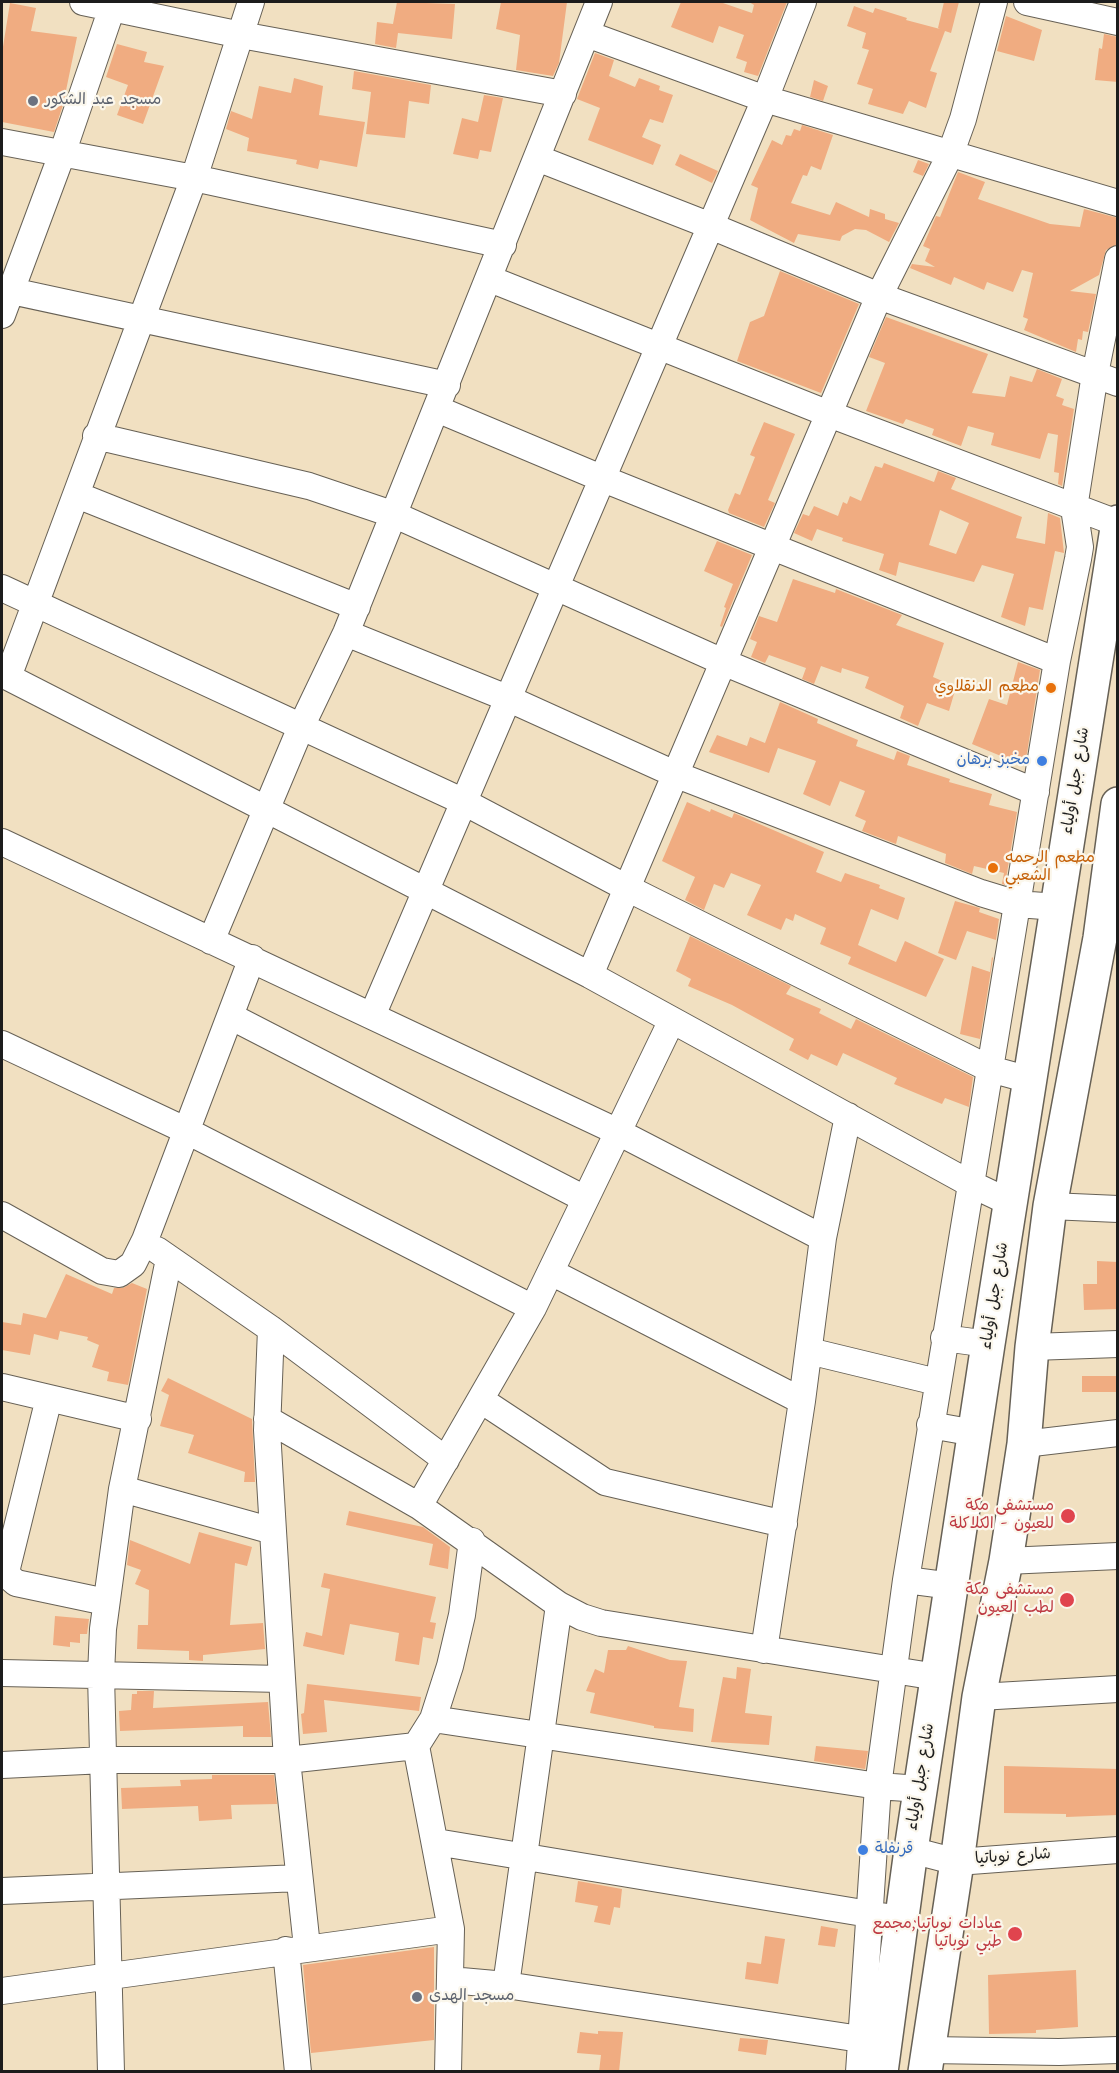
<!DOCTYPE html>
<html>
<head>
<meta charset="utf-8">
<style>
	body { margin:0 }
	#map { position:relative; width:1119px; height:2073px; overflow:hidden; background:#f1e0c1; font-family:Kalam,sans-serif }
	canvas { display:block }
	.frame { position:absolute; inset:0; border:3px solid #1c1c1c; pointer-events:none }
</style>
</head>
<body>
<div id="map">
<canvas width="1119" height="2073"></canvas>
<div class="frame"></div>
</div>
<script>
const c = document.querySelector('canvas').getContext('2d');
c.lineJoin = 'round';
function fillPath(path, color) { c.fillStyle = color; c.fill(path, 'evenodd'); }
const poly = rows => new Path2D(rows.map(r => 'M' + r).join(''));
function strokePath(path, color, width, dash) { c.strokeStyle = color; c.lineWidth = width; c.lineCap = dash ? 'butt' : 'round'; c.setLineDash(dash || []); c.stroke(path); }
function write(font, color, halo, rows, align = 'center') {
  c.font = font + ' Kalam,"Playpen Sans Arabic",sans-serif'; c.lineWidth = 4.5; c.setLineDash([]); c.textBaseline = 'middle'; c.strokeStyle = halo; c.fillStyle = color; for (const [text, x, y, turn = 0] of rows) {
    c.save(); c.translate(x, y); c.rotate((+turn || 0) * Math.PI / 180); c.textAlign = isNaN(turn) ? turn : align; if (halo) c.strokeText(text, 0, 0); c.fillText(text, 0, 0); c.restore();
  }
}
fillPath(poly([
	[397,2,455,4,452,39,398,33,396,48,375,44,377,22,393,24],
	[501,2,567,2,559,63,553,76,516,70,520,35,496,29],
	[681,2,720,2,752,13,754,5,749,2,787,2,758,76,744,72,747,62,736,58,744,35,719,26,713,43,671,27],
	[944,2,959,2,951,33,945,31,930,71,937,73,926,108,909,101,903,114,868,104,873,89,857,84,869,50,862,48,866,33,847,26,854,6,873,13,875,8,907,18,906,20,940,29,938,28],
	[10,3,36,8,31,31,77,37,63,105,54,132,2,122,2,53],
	[1006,16,1042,30,1034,61,997,51],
	[1104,34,1118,37,1118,82,1095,80,1099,48,1102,49],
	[117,44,147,52,144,62,164,66,143,124,117,115,128,85,106,77],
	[595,53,614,60,609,76,635,87,639,78,660,86,659,90,673,95,663,123,650,119,642,137,661,145,653,165,588,140,600,108,577,99],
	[354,71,431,85,429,104,409,101,405,138,366,134,371,92,352,89],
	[294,78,323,86,319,115,365,122,357,167,320,160,318,169,296,164,297,160,247,151,249,138,226,129,231,111,252,119,259,86,291,93],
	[814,80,828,86,823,101,810,97],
	[484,95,503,98,491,152,480,150,478,159,453,154,462,118,478,122],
	[802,125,833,135,821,170,811,166,807,176,803,175,791,203,830,215,836,202,869,217,870,209,885,214,885,219,899,223,889,242,866,230,855,229,842,236,840,241,798,234,794,243,750,220,758,188,751,185,772,140,782,145,786,135,791,136,794,129,800,131],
	[680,154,718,171,712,183,675,165],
	[918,160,929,164,923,176,913,172],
	[958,172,985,182,978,199,1050,224,1080,227,1084,209,1118,218,1118,244,1106,250,1099,275,1070,291,1096,294,1088,332,1083,331,1082,340,1078,339,1076,352,1024,330,1028,319,1023,317,1033,273,1022,270,1013,292,987,282,984,290,954,277,951,285,910,268,912,264,935,267,925,261,930,249,923,246,936,216,940,217],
	[780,271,859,304,821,393,737,361,750,322,764,316],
	[886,317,988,354,972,393,1005,397,1010,376,1032,382,1037,369,1062,379,1056,396,1064,399,1062,405,1074,409,1062,486,1058,484,1059,473,1054,472,1058,435,1048,433,1040,459,991,445,994,433,968,426,961,446,932,435,934,429,906,419,903,424,866,411,885,363,869,357],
	[764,422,795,434,768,500,775,503,764,527,729,513,728,510,735,493,740,495,755,457,750,455],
	[884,463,934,482,938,471,956,478,951,489,1022,517,1016,538,1045,544,1048,513,1060,518,1064,553,1055,551,1043,610,1029,607,1025,626,1001,617,1014,574,982,565,974,582,899,562,896,576,879,570,884,554,842,541,843,538,817,529,812,541,794,533,803,514,809,516,814,506,838,516,843,502,847,504,850,496,861,501,875,466,882,468],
	[940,510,969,523,956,554,929,545],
	[717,541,752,555,722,627,720,626,726,608,724,607,733,584,704,571],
	[793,579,835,593,836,589,902,615,896,625,944,643,933,677,956,687,949,711,927,703,918,726,900,718,904,706,865,688,869,677,842,668,841,673,821,666,814,684,802,679,806,668,769,655,765,663,751,657,757,642,750,639,759,616,777,622],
	[1018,662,1040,670,1025,766,972,744,989,699,1007,705],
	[780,702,818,719,817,723,858,740,856,746,894,760,897,751,910,756,907,765,950,779,949,782,992,794,989,805,1017,812,1005,885,1002,884,1004,873,974,866,972,874,945,863,946,854,898,836,896,844,862,831,866,821,855,816,865,791,840,781,830,806,803,794,816,761,778,748,769,773,709,752,717,735,747,746,750,737,765,743],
	[687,802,710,812,711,809,732,818,734,813,824,852,816,872,841,882,845,873,880,885,879,888,905,898,898,920,871,909,858,945,896,962,905,941,944,959,926,997,848,964,851,957,820,944,826,928,795,914,793,921,786,918,781,930,747,915,761,885,731,873,724,888,714,884,704,910,685,900,695,877,662,861],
	[955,901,980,908,979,912,999,919,996,940,967,931,956,960,938,953],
	[690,936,791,986,786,994,821,1009,819,1013,851,1029,856,1019,973,1077,969,1107,945,1098,942,1104,894,1084,897,1078,843,1053,837,1066,811,1054,808,1060,789,1050,794,1039,732,1005,688,986,691,979,676,971],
	[992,957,993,958,980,1039,960,1034,972,966,990,972],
	[1097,1261,1118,1262,1118,1309,1084,1310,1083,1284,1097,1284],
	[66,1274,112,1294,114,1288,123,1288,132,1283,147,1289,128,1385,107,1381,109,1372,92,1367,99,1345,87,1340,88,1337,60,1331,58,1340,34,1334,30,1355,2,1350,2,1322,21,1325,23,1313,46,1318],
	[1082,1376,1118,1376,1118,1392,1082,1392],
	[168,1378,252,1419,255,1482,244,1482,245,1472,188,1453,194,1435,160,1426,169,1395,161,1391],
	[349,1511,423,1527,450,1547,448,1569,429,1565,433,1544,346,1525],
	[199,1532,252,1547,247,1566,235,1563,230,1625,263,1623,265,1649,203,1655,203,1661,189,1660,189,1651,137,1649,138,1625,148,1625,149,1590,135,1584,141,1570,127,1565,130,1540,190,1564],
	[324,1573,436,1597,430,1622,436,1623,433,1639,423,1637,419,1665,395,1661,399,1633,350,1624,344,1655,303,1646,306,1632,322,1636,330,1589,321,1587],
	[55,1616,89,1619,87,1634,80,1634,80,1643,70,1642,70,1647,53,1645],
	[628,1646,670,1660,687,1661,679,1707,694,1709,693,1732,654,1728,654,1726,590,1713,595,1693,586,1691,595,1669,604,1673,608,1650,626,1650],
	[737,1667,751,1669,745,1713,772,1716,769,1745,711,1742,723,1677,736,1679],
	[307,1684,421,1697,419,1711,324,1700,327,1732,303,1734,301,1714,304,1713],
	[137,1691,154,1691,153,1708,268,1702,271,1737,243,1737,243,1726,120,1731,119,1711,131,1710,132,1694,137,1694],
	[816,1746,868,1751,865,1769,814,1761],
	[1004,1766,1118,1769,1118,1815,1066,1817,1066,1814,1004,1813],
	[212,1775,274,1775,277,1804,231,1805,232,1819,199,1821,198,1806,122,1809,121,1788,181,1786,180,1780,212,1779],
	[578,1881,622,1889,620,1908,614,1907,610,1925,594,1922,598,1906,575,1902],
	[821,1926,838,1929,835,1947,818,1945],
	[765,1936,785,1939,778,1984,745,1979,747,1962,761,1964],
	[434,1947,434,2040,311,2053,303,1965],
	[1076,1970,1078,2027,1036,2030,1036,2033,989,2034,988,1975],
	[598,2031,623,2032,619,2072,599,2072,601,2055,577,2053,580,2032,598,2034],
	[740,2038,768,2040,766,2055,738,2051]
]), '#f0ac81');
const minor = poly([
	[83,2,241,35,563,94],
	[1027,2,1118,22],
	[587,34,765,99,1118,203],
	[2,142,194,178,503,245],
	[537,158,711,226,879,296,1118,383],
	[490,279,829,414,1117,523],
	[2,289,447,385],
	[2,315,62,154,114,2],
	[437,409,601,478,1057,661],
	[96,436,309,486,395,515,723,662,1036,792],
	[77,495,357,607],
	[2,588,462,801,627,888,990,1069,1030,1080],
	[346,633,507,698,677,775,981,893,1017,904,1057,907],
	[2,674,590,975,969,1183,1011,1203],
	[8,677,194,178,251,2],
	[2,842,618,1132,823,1238],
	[211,941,301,727,346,633,599,2],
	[590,975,879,296,950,155,963,119,994,2],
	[230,1016,585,1199],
	[372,1016,765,99,803,2],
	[2,1044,185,1130,533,1308],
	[1050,1206,1118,1209],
	[2,1215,102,1271,119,1274,133,1264,145,1240,252,958],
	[157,1250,271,1329,446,1460],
	[551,1272,802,1401],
	[271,1329,267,1430,273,1531,287,1760,307,1947],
	[944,1338,988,1344],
	[1032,1347,1118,1344],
	[809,1351,937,1382],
	[2,1387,138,1419],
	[49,1398,7,1568,8,1576,16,1583,106,1602],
	[481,1400,605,1482,784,1524],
	[267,1419,419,1506,559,1605,582,1617,601,1623,937,1677],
	[930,1425,975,1433],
	[1024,1444,1118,1433],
	[122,1489,273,1531],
	[419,1506,533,1308,672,1020],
	[1006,1561,1118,1556],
	[906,1580,952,1586],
	[764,1650,802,1401,823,1238,848,1116],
	[2,1673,282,1679],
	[979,1697,1118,1689],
	[433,1719,878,1786,920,1789],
	[2,1765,105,1760,287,1760,416,1746],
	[436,1842,887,1917],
	[911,1850,957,1862,1118,1850],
	[2,1891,299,1878],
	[286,1950,298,2072],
	[450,1980,506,1985,880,2042],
	[506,1985,559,1605],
	[2,1991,451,1929],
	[927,2050,1059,2052,1118,2050],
	[111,2072,101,1675,103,1629,122,1489,169,1259],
	[448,2072,451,1929,416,1746,433,1719,450,1666,462,1615,472,1541],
	[859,2072,878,1786,906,1580,1057,661,1078,559,1080,547,1074,508,1095,374,1118,259]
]);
const major = poly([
	[881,2072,911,1850,988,1344,1118,522],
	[925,2072,957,1862,979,1697,1006,1561,1024,1444,1032,1347,1050,1206,1100,938,1118,804]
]);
strokePath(minor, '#676156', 28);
strokePath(major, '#676156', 36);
strokePath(minor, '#fff', 26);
strokePath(major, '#fff', 33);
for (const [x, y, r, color] of [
	[33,101,6,"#6b7280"],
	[1051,688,6,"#e8710a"],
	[1042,761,6,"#3f7fe0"],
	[993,868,6,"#e8710a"],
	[1068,1516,8,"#e0444e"],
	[1067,1600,8,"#e0444e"],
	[863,1850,6,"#3f7fe0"],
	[1015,1934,8,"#e0444e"],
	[417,1997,6,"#6b7280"]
]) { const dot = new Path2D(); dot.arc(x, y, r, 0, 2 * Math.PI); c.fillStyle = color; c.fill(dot); strokePath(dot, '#fbf7ec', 2); }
write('16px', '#5b616d', '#fbf7ec', [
	["مسجد عبد الشكور",45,101],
	["مسجد الهدى",429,1997]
], 'left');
write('16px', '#c56008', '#fbf7ec', [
	["مطعم الدنقلاوي",1039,688],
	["مطعم الرحمه",1005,859,"left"],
	["الشعبي",1005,877,"left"]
], 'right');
write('16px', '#366cbe', '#fbf7ec', [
	["مخبز برهان",1030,761],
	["قرنفلة",875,1850,"left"]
], 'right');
write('16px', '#1c1c1c', '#fbf7ec', [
	["شارع جبل أولياء",1077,781,-81],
	["شارع جبل أولياء",996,1296,-81],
	["شارع جبل أولياء",922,1777,-81],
	["شارع نوباتيا",1013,1858,-4]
]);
write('16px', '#be3a42', '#fbf7ec', [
	["مستشفى مكة",1054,1507],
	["للعيون - الكلاكلة",1054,1525],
	["مستشفى مكة",1054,1591],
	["لطب العيون",1054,1609],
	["عيادات نوباتيا;مجمع",1002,1925],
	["طبي نوباتيا",1002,1943]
], 'right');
</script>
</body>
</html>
